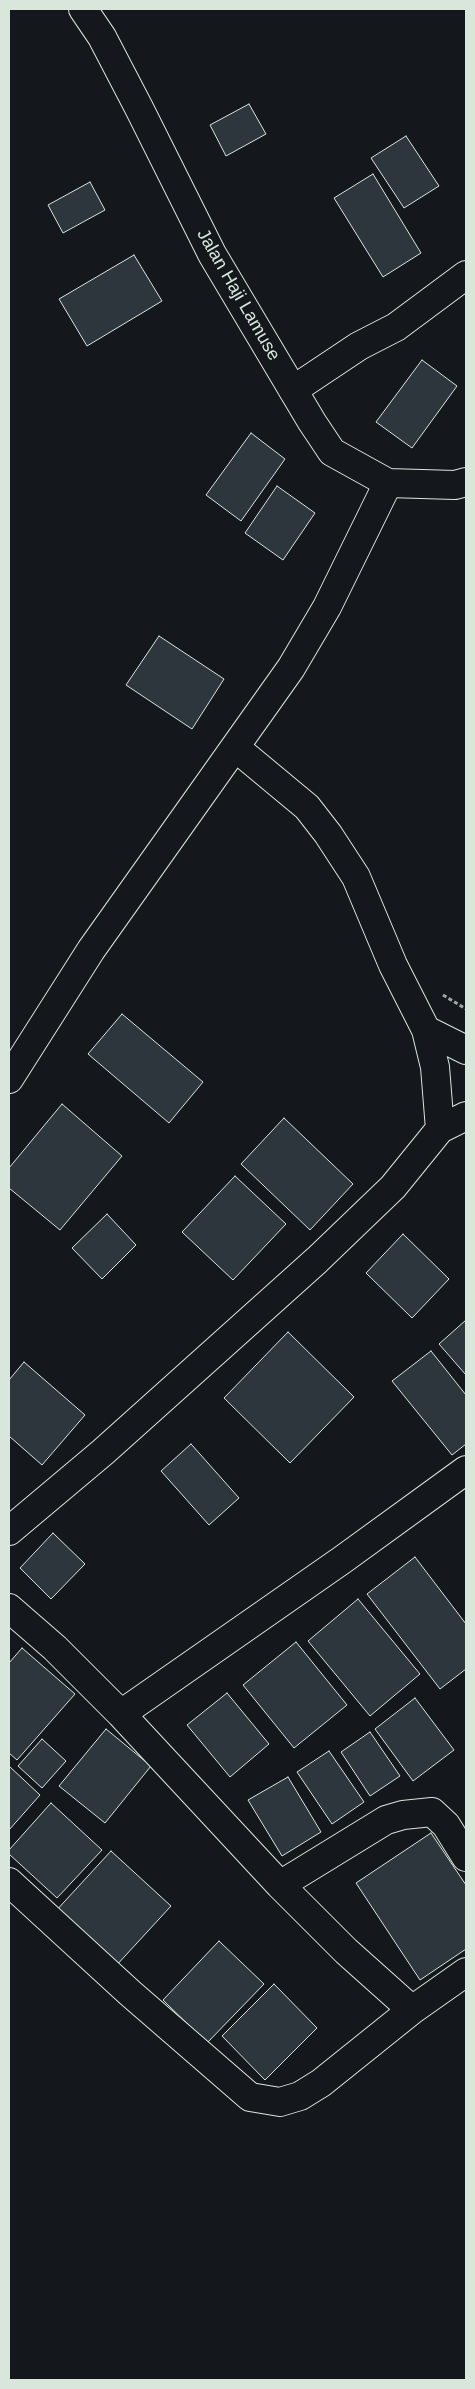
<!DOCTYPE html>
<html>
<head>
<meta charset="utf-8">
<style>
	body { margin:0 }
	#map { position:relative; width:475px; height:2389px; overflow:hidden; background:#14181c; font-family:Helvetica,sans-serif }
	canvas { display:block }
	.frame { position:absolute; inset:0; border:10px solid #d8e6dc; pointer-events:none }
</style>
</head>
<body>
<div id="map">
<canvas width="475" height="2389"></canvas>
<div class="frame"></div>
</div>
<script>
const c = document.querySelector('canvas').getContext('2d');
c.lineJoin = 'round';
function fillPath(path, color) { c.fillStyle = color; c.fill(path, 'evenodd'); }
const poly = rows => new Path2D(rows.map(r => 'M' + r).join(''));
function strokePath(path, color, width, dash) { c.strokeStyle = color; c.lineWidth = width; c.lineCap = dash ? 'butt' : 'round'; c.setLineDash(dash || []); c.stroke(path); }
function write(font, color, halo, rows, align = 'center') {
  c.font = font + ' Helvetica,sans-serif'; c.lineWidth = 4; c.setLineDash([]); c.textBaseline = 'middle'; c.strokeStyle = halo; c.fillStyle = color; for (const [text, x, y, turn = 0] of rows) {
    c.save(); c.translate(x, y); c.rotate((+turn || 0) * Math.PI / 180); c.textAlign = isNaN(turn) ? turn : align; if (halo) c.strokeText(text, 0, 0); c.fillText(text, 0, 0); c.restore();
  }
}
const building = poly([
	[249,104,266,134,226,156,210,125,249,104],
	[406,136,439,186,404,208,371,158,406,136],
	[373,174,421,253,383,277,334,198,373,174],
	[90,182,105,210,63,233,48,205,90,182],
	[134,255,162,301,87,346,59,299,134,255],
	[422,360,457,386,412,448,376,422,422,360],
	[251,433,285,459,241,521,206,495,251,433],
	[277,486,315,513,283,560,245,533,277,486],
	[159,636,224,679,192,729,126,685,159,636],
	[122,1014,203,1082,169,1123,88,1054,122,1014],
	[62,1104,122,1156,60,1230,9,1188,9,1168,62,1104],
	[284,1118,353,1184,310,1230,241,1164,284,1118],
	[235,1176,286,1224,233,1280,182,1232,235,1176],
	[107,1214,136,1245,102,1279,72,1248,107,1214],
	[403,1234,449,1279,412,1318,366,1273,403,1234],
	[466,1320,466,1375,439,1344,466,1320],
	[288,1332,354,1397,290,1463,224,1398,288,1332],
	[431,1351,466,1395,466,1444,452,1455,392,1381,431,1351],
	[24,1362,85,1415,42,1465,9,1436,9,1380,24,1362],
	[191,1444,239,1498,209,1525,161,1471,191,1444],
	[53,1533,85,1564,51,1599,20,1568,53,1533],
	[415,1557,466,1624,466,1669,440,1689,367,1594,415,1557],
	[358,1599,420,1674,370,1716,308,1641,358,1599],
	[296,1642,347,1705,294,1748,243,1685,296,1642],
	[22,1648,75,1694,17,1760,9,1753,9,1663,22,1648],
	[227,1693,269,1744,230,1777,187,1725,227,1693],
	[415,1698,454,1750,413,1781,375,1729,415,1698],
	[106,1729,151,1766,105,1823,59,1786,106,1729],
	[370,1732,400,1776,370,1796,341,1752,370,1732],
	[42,1739,66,1761,42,1788,18,1766,42,1739],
	[329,1751,364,1802,332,1824,297,1772,329,1751],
	[9,1766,40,1795,9,1830,9,1766],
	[288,1777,321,1832,282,1856,248,1800,288,1777],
	[51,1803,102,1850,57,1898,9,1854,9,1850,51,1803],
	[431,1833,466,1885,466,1949,420,1980,356,1883,431,1833],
	[111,1851,171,1906,114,1968,54,1913,111,1851],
	[219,1941,264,1984,207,2043,163,2000,219,1941],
	[274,1984,317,2028,265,2080,222,2036,274,1984]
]);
fillPath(building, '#2c363c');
strokePath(building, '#d8e6dc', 1);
const minor = poly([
	[293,390,359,346,396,327,466,275],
	[236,748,307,807,328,834,356,877,393,965,426,1030,435,1067,440,1129],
	[426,1030,466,1050],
	[9,1079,91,950,291,668,327,607,388,483],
	[9,1531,103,1452,317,1260,393,1187,440,1129,466,1116],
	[9,1608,55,1648,121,1714,280,1885,346,1951,412,2010],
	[121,1714,342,1560,466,1470],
	[9,1882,130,1993,250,2097,280,2102,300,2096,321,2083,412,2010,466,1972],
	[280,1885,386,1820,403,1815,432,1812,446,1825,466,1857]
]);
const tertiary = poly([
	[83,9,102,37,139,108,212,254,312,422,332,452,388,483,455,485,466,482]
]);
strokePath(minor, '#d8e6dc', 30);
strokePath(tertiary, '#d8e6dc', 30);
strokePath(poly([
	[443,995,466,1009]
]), '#9da8a2', 3, [4, 2.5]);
strokePath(minor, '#14181c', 28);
strokePath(tertiary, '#14181c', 28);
write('18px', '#d8e6dc', '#14181c', [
	["Jalan Haji Lamuse",238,295,60]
]);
</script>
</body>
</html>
